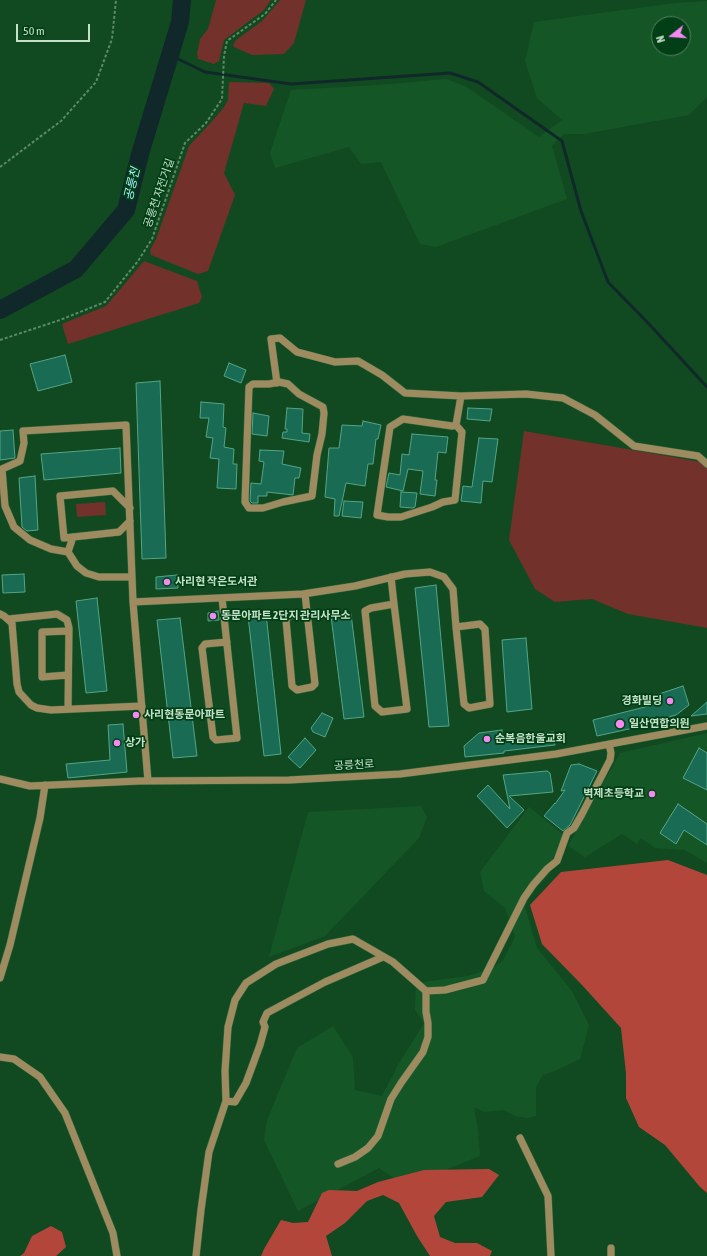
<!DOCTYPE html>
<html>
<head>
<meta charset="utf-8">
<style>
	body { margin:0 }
	#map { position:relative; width:707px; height:1256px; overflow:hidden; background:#114a20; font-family:"Asap Condensed",sans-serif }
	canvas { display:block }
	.north { position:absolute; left:651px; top:16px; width:40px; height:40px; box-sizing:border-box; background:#023f16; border:1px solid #50805d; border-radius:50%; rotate:253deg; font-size:11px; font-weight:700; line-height:16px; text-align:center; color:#c5e1c8 }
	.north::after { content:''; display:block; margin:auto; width:14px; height:18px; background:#f489f0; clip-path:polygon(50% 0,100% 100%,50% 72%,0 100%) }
	.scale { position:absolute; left:16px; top:24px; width:74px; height:18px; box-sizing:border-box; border:2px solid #c5e1c8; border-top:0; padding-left:5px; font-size:12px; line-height:14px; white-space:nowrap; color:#c5e1c8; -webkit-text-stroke:3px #023f16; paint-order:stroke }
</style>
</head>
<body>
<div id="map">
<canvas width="707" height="1256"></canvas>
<div class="north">N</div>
<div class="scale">50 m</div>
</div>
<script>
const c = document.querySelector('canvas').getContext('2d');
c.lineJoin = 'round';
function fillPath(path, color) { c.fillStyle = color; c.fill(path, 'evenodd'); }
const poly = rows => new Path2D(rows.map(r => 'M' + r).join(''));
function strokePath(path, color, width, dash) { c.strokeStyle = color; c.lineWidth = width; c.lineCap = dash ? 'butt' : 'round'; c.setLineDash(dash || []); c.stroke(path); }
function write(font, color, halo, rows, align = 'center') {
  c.font = font + ' "Asap Condensed","Noto Sans KR",sans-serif'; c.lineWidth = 3.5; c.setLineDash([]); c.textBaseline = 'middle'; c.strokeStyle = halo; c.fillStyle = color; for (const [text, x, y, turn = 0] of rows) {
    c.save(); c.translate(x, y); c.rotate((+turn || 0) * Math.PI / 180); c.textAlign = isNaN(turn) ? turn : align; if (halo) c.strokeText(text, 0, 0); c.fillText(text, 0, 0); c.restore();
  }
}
fillPath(poly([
	[707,1,707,97,689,115,584,134,564,134,552,146,567,199,436,247,420,244,381,162,361,164,349,147,275,168,270,153,291,90,378,85,446,79,465,86,539,137,562,120,537,98,525,61,534,22,675,3],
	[659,24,683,24,683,48,659,48],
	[707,733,707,863,685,850,655,848,641,838,637,844,622,834,585,857,568,846,620,753],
	[421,806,427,817,419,838,325,936,269,957,308,812],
	[529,807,569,839,564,850,530,893,525,907,537,948,572,991,589,1025,580,1059,555,1071,543,1075,536,1087,536,1116,527,1118,515,1116,504,1110,484,1112,474,1107,478,1130,480,1156,405,1186,379,1168,298,1211,264,1140,267,1120,297,1048,333,1026,353,1057,355,1090,382,1096,398,1065,424,1023,415,1010,416,983,468,976,493,968,503,960,515,937,505,908,484,891,480,872]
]), '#155626');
fillPath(poly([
	[216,0,271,0,264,10,224,40,219,61,214,64,198,59,197,53,200,39,208,29],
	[280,0,306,0,294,43,284,54,252,55,234,47,233,45,236,40,262,21],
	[229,82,269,83,274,89,266,106,244,103,224,173,235,195,208,271,198,274,151,255,150,250,156,239,189,146,214,119,224,107,228,100],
	[144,261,197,281,202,297,199,303,68,344,62,324,106,306],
	[524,431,707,463,707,628,628,614,592,599,555,602,535,589,509,540],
	[105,502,106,515,77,517,76,504]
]), '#72312a');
fillPath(poly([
	[668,860,707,875,707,1193,700,1187,665,1145,639,1127,626,1098,626,1073,621,1028,582,985,542,944,530,905,561,872],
	[489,1169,499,1175,482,1197,446,1202,434,1216,440,1237,455,1243,477,1243,492,1251,490,1256,430,1256,417,1236,399,1203,383,1195,367,1201,345,1223,326,1236,332,1256,261,1256,264,1249,281,1220,293,1223,308,1222,322,1193,329,1190,357,1191,378,1182,424,1170],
	[51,1226,62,1232,66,1247,56,1256,20,1256,24,1253,32,1236]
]), '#b3463b');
strokePath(poly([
	[170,55,205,72,291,84,450,73,478,82,562,141,581,211,608,282,649,324,707,387]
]), '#11282b', 3);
strokePath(poly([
	[0,310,76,269,126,210,140,154,180,22,182,0]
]), '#11282b', 18);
const building = poly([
	[65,355,72,382,38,391,30,364,65,355],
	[229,363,246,370,241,383,224,376,229,363],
	[160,381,166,558,142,559,136,383,160,381],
	[201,402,224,404,223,427,226,428,224,447,234,449,233,464,237,464,236,489,217,488,219,459,210,458,213,438,206,437,209,418,200,418,201,402],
	[287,408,303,409,302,433,310,434,309,442,282,438,283,432,287,432,287,429,285,429,287,408],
	[468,408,492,409,490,421,467,419,468,408],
	[253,413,269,416,267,436,252,434,253,413],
	[363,421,381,425,378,439,376,439,373,464,368,464,365,486,346,483,339,516,334,516,335,499,325,497,329,448,339,448,342,425,362,426,363,421],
	[13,430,15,458,0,460,0,431,13,430],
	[412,434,448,437,446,453,438,452,435,480,437,480,435,496,420,494,423,471,408,469,403,491,386,487,389,473,400,475,402,454,409,455,412,434],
	[479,438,498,439,492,482,483,481,481,503,461,501,463,486,472,487,479,438],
	[120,448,121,473,44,480,41,454,120,448],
	[260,450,284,451,282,464,301,468,299,478,295,478,293,495,267,492,267,496,258,496,258,503,252,503,250,501,251,483,261,484,264,462,259,461,260,450],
	[35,476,38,530,27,531,22,527,19,478,35,476],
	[401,492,417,493,415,507,412,508,400,507,401,492],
	[344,501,363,502,361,518,342,516,344,501],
	[24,574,25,592,3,593,2,575,24,574],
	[177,575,178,588,156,589,156,577,177,575],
	[436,585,449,726,429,727,415,588,436,585],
	[97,598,107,691,86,693,76,601,97,598],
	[218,611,219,620,208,621,208,613,218,611],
	[266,613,281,754,264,756,248,616,266,613],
	[351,614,364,717,344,719,331,616,351,614],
	[180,618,197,756,173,758,157,620,180,618],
	[526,638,532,709,507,712,502,640,526,638],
	[683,686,689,705,676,715,646,723,647,725,597,736,593,720,653,705,650,697,683,686],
	[707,702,707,714,691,716,707,702],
	[322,713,333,718,325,737,313,732,311,728,322,713],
	[123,724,127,772,68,778,66,764,110,760,108,725,123,724],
	[502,730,502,736,554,732,555,745,504,751,504,753,465,757,464,746,479,733,502,730],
	[305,738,316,750,300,768,288,757,305,738],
	[699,748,707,753,707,790,683,778,699,748],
	[579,764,597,771,570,825,563,831,544,816,555,803,555,804,565,790,561,791,571,765,579,764],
	[547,771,550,773,553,792,509,796,524,810,507,828,477,796,488,785,510,809,503,775,547,771],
	[678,804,707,824,707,845,684,830,676,844,660,833,678,804]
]);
fillPath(building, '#196c53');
strokePath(building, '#54a488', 1);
const minor = poly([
	[279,382,288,384,299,394,323,407,324,413,322,434,317,455,312,496,283,502,263,508,249,508,245,502,249,387,253,384,269,384,279,382],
	[277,383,271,339,280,338,297,352,335,362,358,361,382,375,405,393,461,396],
	[456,425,452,426,403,419,390,427,377,515,388,517,401,517,432,507,443,502,455,500,462,432,456,425,461,396,526,394,563,398,595,415,634,446,698,456,707,464],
	[130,508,113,491,60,496,64,538,119,532,130,521],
	[73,537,68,552,51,549,30,540,14,527,5,506,2,469,20,461,24,443,23,431,126,425,133,602],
	[68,552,77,566,86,573,99,577,132,577],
	[391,577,394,604,407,709,382,712,375,706,365,611,371,608,394,604],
	[305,594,315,684,312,687,297,690,292,686,286,620,289,616,307,613],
	[222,598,237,738,216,740,213,737,202,648,205,644,227,642],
	[0,614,4,616,12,623,17,684,19,692,31,705,37,708,51,710,142,706],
	[9,619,57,614,67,620,69,628,68,709],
	[68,675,42,677,42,632,69,631],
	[0,779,30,786,139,781,289,780,400,774,556,754,707,726],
	[148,781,133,602,303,594,355,586,405,574,430,572,444,577,453,589,456,627,464,704,469,708,490,704,485,629,480,624,456,627],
	[0,978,10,945,40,818,45,785],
	[0,1057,14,1059,40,1077,65,1113,113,1233,117,1256],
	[226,1101,235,1102,246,1083,260,1045,265,1027,263,1022,267,1013,325,982,383,957],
	[520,1138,548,1196,551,1256],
	[338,1164,355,1157,368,1148,378,1136,391,1099,401,1083,423,1052,428,1037,428,1023,426,1012,426,991],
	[196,1256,201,1210,209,1152,226,1101,225,1071,228,1027,235,1000,246,983,276,964,328,944,353,939,393,962,426,991,445,990,483,980,524,898,533,885,547,869,557,861,567,833,574,828,582,814,610,760,611,753,609,744],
	[611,1256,611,1248]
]);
strokePath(minor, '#356842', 8);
strokePath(poly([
	[0,167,61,121,96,82,112,39,116,0],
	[0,340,60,320,105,302,138,261,152,239,185,143,206,123,222,99,224,56,227,41,265,14,276,0]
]), '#5c8966', 2, [3, 2]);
strokePath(minor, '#9e8c60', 7);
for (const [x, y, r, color] of [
	[167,582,4,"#f489f0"],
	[213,616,4,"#f489f0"],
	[670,701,4,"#f489f0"],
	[136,715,4,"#f489f0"],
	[620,724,5,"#f489f0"],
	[487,739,4,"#f489f0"],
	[117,743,4,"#f489f0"],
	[652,794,4,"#f489f0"]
]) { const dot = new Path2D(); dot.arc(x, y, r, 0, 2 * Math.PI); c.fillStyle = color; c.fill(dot); strokePath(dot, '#023f16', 1.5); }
write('11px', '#c5e1c8', '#023f16', [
	["공릉천 자전거길",159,193,-71],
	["공릉천로",354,765,-3]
]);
write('bold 11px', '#c5e1c8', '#023f16', [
	["사리현 작은도서관",175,582],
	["동문아파트 2단지 관리사무소",221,616],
	["경화빌딩",662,701,"right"],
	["사리현동문아파트",144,715],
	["일산연합의원",629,724],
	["순복음한울교회",495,739],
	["상가",125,743],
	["벽제초등학교",644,794,"right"]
], 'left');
write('italic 12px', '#abf0fb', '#023f16', [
	["공릉천",132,184,-76]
]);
</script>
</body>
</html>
